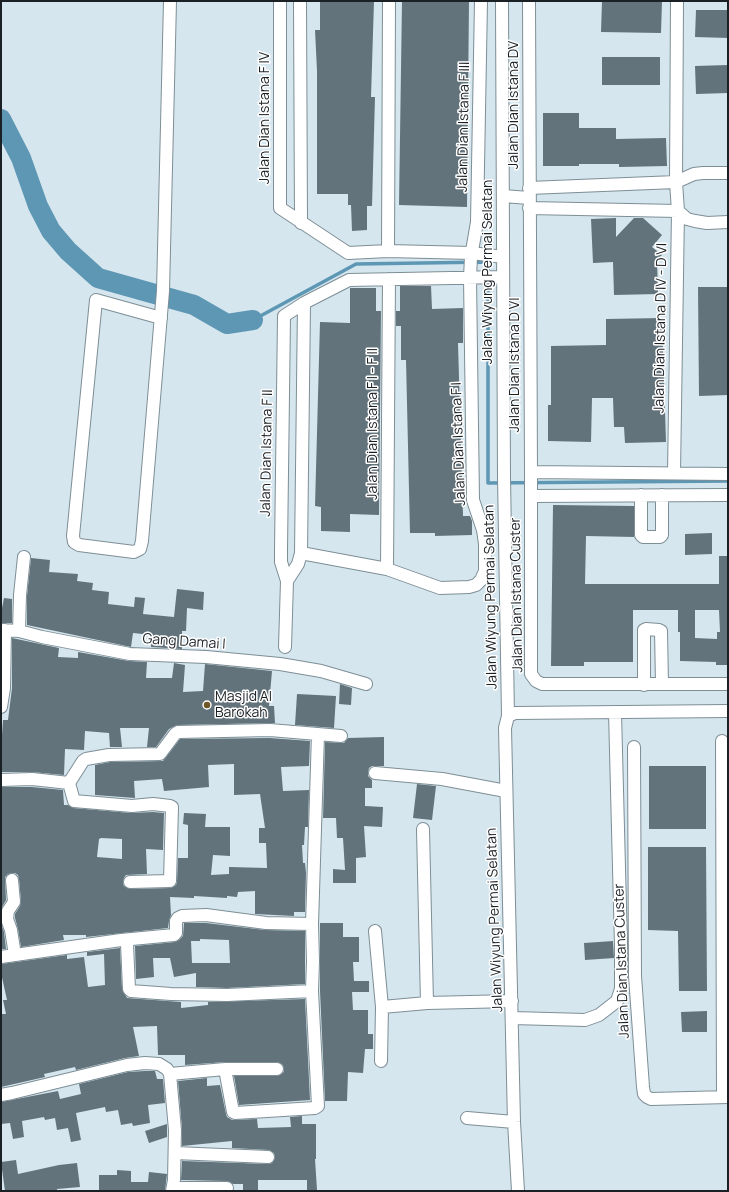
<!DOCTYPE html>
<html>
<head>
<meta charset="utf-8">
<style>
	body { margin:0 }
	#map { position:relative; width:729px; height:1192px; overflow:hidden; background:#d5e6ef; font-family:Manrope,sans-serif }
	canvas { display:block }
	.frame { position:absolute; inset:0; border:2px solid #1a2024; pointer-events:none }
</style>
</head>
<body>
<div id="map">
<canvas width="729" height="1192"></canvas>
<div class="frame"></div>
</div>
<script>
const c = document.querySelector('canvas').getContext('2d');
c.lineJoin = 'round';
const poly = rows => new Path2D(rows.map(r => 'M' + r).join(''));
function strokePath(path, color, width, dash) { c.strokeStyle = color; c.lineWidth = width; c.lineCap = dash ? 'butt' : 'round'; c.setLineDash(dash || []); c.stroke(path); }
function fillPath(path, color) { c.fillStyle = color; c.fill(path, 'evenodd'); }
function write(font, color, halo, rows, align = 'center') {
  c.font = font + ' Manrope,sans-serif'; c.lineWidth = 3; c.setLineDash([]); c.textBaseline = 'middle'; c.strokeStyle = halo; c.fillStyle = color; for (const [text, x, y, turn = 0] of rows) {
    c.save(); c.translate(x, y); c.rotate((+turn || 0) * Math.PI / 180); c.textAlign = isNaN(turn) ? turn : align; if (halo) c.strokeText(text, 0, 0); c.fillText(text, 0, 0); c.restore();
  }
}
strokePath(poly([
	[253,320,356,264,488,262,488,483,728,481]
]), '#5d97b4', 3.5);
strokePath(poly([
	[1,119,21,158,38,206,51,231,68,251,98,278,194,305,227,324,253,320]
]), '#5d97b4', 20);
fillPath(poly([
	[320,1,374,1,371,97,375,97,372,206,367,206,367,230,352,231,351,205,348,205,348,194,317,194,317,71,315,30,320,30],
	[402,1,469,1,467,207,399,205],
	[602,1,662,1,661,33,601,32],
	[696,10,728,10,728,38,695,37],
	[602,57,660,57,660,85,602,85],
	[728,65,728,93,696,94,695,66],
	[543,113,579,113,579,128,616,128,616,139,666,138,667,166,619,167,619,164,579,164,579,166,543,166],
	[616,218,616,237,634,218,643,218,662,235,652,247,662,255,657,260,658,294,614,295,613,262,593,263,591,219],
	[400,286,431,286,432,309,463,308,463,343,458,343,463,516,470,516,472,521,472,535,435,536,435,533,410,533,406,360,401,360,401,326,396,326,396,311,400,311],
	[698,287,728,287,728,395,699,396],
	[350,288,376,288,376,311,381,311,379,515,350,514,350,532,321,531,321,507,315,506,320,322,350,323],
	[662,318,666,442,625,443,624,427,614,427,613,398,592,398,591,442,548,441,548,405,551,405,551,346,606,345,606,319],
	[553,505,634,506,634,537,586,536,585,584,719,584,719,556,728,556,728,665,716,665,716,662,680,661,680,632,678,632,678,610,633,610,633,662,584,662,584,666,551,666],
	[695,610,719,610,720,632,717,632,717,639,695,638],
	[712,533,712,554,685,555,685,534],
	[31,558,50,560,49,572,78,574,77,581,93,583,92,590,109,592,108,604,134,607,135,597,145,598,143,614,174,617,177,589,204,592,203,610,187,608,186,631,182,631,182,649,151,647,152,635,133,633,131,647,27,625,27,596],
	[4,598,12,599,12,623,1,623,1,608,2,608],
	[12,638,59,648,58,657,78,658,78,652,129,661,147,662,146,678,172,678,174,663,185,665,183,692,203,691,205,664,272,671,269,706,274,706,275,723,177,725,169,729,156,747,147,747,149,728,120,728,122,747,110,747,109,733,85,731,84,750,65,749,64,775,32,772,2,772,2,735,3,720,8,720,12,688],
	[340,684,352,688,351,705,339,704],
	[297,694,336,696,334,728,295,725],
	[384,737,384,766,372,766,369,768,368,773,368,776,372,780,372,788,365,788,365,806,383,807,382,827,364,826,366,857,356,858,356,883,333,883,333,869,345,870,343,838,337,838,336,818,323,818,325,742,344,743,348,738],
	[270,738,310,741,309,766,281,767,283,791,309,790,308,827,305,827,304,845,302,845,303,863,305,863,306,873,305,912,294,912,294,916,255,914,255,891,238,892,237,897,227,896,227,898,194,896,194,898,170,897,171,915,169,921,168,928,86,937,86,935,63,935,64,940,21,947,18,929,15,918,15,914,20,906,21,901,19,879,18,875,15,873,8,874,5,877,6,900,1,909,1,787,32,787,63,790,64,805,68,805,73,808,131,813,153,812,164,813,163,850,146,849,147,874,126,875,124,878,123,883,124,886,130,889,171,888,176,885,177,882,178,858,188,858,188,825,183,824,184,813,206,814,205,827,230,827,230,856,213,855,211,875,229,874,229,867,267,868,266,843,259,843,259,828,265,828,260,794,234,795,234,764,208,765,209,787,164,791,162,779,134,781,135,798,95,795,95,765,110,762,163,761,180,739],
	[101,838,122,839,122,859,97,857,99,839],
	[649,766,706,766,706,829,649,829],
	[417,784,436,786,432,820,413,818],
	[648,847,706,847,707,991,679,991,678,931,648,930],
	[184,923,206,923,265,930,305,931,305,984,227,988,196,987,196,973,174,977,170,958,153,958,154,977,136,979,135,946,175,942,179,940,183,936],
	[200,939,229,940,230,963,192,963,191,941,200,941],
	[320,923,343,923,343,937,359,937,359,962,353,962,354,981,369,981,369,992,352,992,353,1010,368,1010,368,1034,373,1034,373,1049,365,1049,363,1073,348,1072,347,1101,325,1101,320,991],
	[1,924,4,932,6,949,1,949],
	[613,941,614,958,585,960,584,943],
	[120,948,122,989,127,998,181,1002,181,1008,208,1005,208,1002,305,999,310,1100,239,1105,234,1076,277,1076,284,1072,283,1065,277,1062,225,1062,185,1065,185,1055,158,1055,157,1026,133,1027,139,1056,125,1058,76,1070,75,1067,44,1074,45,1077,1,1087,1,1014,6,1014,3,1000,7,1000,1,973,1,964,67,955,67,959,84,957,88,987,105,985,104,954,87,956,87,952],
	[707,1011,707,1032,682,1032,681,1012],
	[145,1071,155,1071,157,1079,163,1079,165,1103,148,1105,150,1123,133,1126,132,1123,121,1125,118,1110,106,1112,105,1107,76,1113,81,1140,71,1142,68,1128,57,1130,55,1118,45,1120,44,1117,22,1121,24,1137,13,1139,10,1123,1,1124,1,1102,58,1091,60,1099,81,1094,79,1084,128,1072],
	[207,1078,207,1086,220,1085,226,1114,227,1117,232,1120,257,1119,258,1128,291,1127,290,1117,302,1116,302,1124,316,1124,316,1159,315,1159,317,1190,307,1191,307,1180,258,1180,258,1191,243,1191,243,1184,233,1184,227,1181,181,1180,182,1161,268,1164,272,1163,275,1158,274,1153,269,1150,232,1148,232,1141,182,1146,182,1129,178,1081],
	[167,1124,167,1137,149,1143,145,1131],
	[16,1160,18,1174,59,1165,77,1163,80,1187,57,1189,57,1191,5,1191,1,1162],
	[117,1170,131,1171,131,1182,148,1182,149,1172,167,1174,165,1191,99,1191,99,1175,117,1175]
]), '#63737b');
const minor = poly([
	[280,1,280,208,348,253,388,251,472,253,503,257],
	[300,1,301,223],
	[502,1,504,477,508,716,505,728,514,1122,518,1191],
	[529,1,531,472,728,474],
	[529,188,676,182,694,174,703,173,728,173],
	[503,196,529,198],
	[529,208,678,211],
	[678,211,687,219,695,221,707,223,728,222],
	[388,251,389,1],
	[161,318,96,300,73,536,74,542,79,545,134,552,140,549,142,541,163,291,170,1],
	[531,472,531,674,536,681,542,684,728,684],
	[674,473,678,211,676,182,677,1],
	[641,495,641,535,643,537,660,537,662,535,662,495],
	[531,496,728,495],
	[301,553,387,569,440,588,469,587,476,585,481,580,485,571,485,544,483,530,473,500,470,277,471,257,477,222,481,1],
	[387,569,389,279],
	[287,581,298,564,301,553,304,303],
	[1,630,19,631,42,637,130,654,206,657,280,664,321,671,366,684],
	[19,631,20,595,24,557],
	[285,647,287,581,281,562,281,550,284,316,304,303,349,280,503,277],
	[644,685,644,630,646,629,659,630,661,631,662,684],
	[1,707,4,688,5,630],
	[508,716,515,713,728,711],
	[722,741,723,1097],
	[634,747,635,976,643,1087,644,1094,647,1097,651,1099,728,1097],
	[375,773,442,779,506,791],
	[1,780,32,779,69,783,83,761,86,759,109,755,160,754,175,734,178,732,270,730,341,736],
	[69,783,74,801,132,806,153,804,170,806,172,807,170,881,130,882],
	[423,829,427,1003],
	[12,880,14,902,8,911,7,919,11,930,15,955],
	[375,931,382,1007,427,1003,512,1001],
	[125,941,127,944,129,989,131,991,171,994,227,995,312,991],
	[1,957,121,940,174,935,176,933,176,921,178,918,182,916,206,915,266,923,312,924],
	[513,1018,585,1020,599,1015,617,1001,621,989,621,946,615,712],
	[381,1061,382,1007],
	[225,1069,233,1112,235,1113,315,1108,318,1106,312,991,313,961,312,924,318,734],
	[170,1074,175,1130,174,1180,172,1191],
	[1,1095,12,1093,127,1065,145,1063,159,1064,167,1069,170,1074,225,1069,277,1069],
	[467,1118,514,1122],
	[175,1153,268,1157],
	[173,1188,227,1188]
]);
strokePath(minor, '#7e8e96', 14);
strokePath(minor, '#fff', 12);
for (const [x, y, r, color] of [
	[207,705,4,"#6f5627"]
]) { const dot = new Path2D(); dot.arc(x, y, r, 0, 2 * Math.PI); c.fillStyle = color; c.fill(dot); strokePath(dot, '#fff', 1.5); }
write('14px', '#1a2024', '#fff', [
	["Jalan Dian Istana DV",514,105,-90],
	["Jalan Dian Istana F IV",265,118,-90],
	["Jalan Dian Istana F III",464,127,-89],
	["Jalan Wiyung Permai Selatan",488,272,-90],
	["Jalan Dian Istana D IV - D VI",661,328,-89],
	["Jalan Dian Istana D VI",515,365,-90],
	["Jalan Dian Istana F I - F II",373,424,-90],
	["Jalan Dian Istana F I",459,444,-92],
	["Jalan Dian Istana F II",267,453,-89],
	["Jalan Dian Istana Custer",517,595,-91],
	["Jalan Wiyung Permai Selatan",491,597,-91],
	["Gang Damai I",184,642,4],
	["Jalan Wiyung Permai Selatan",495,920,-92],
	["Jalan Dian Istana Custer",622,961,-92]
]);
write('14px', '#1a2024', '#fff', [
	["Masjid Al",215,697],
	["Barokah",215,713]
], 'left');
</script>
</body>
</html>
